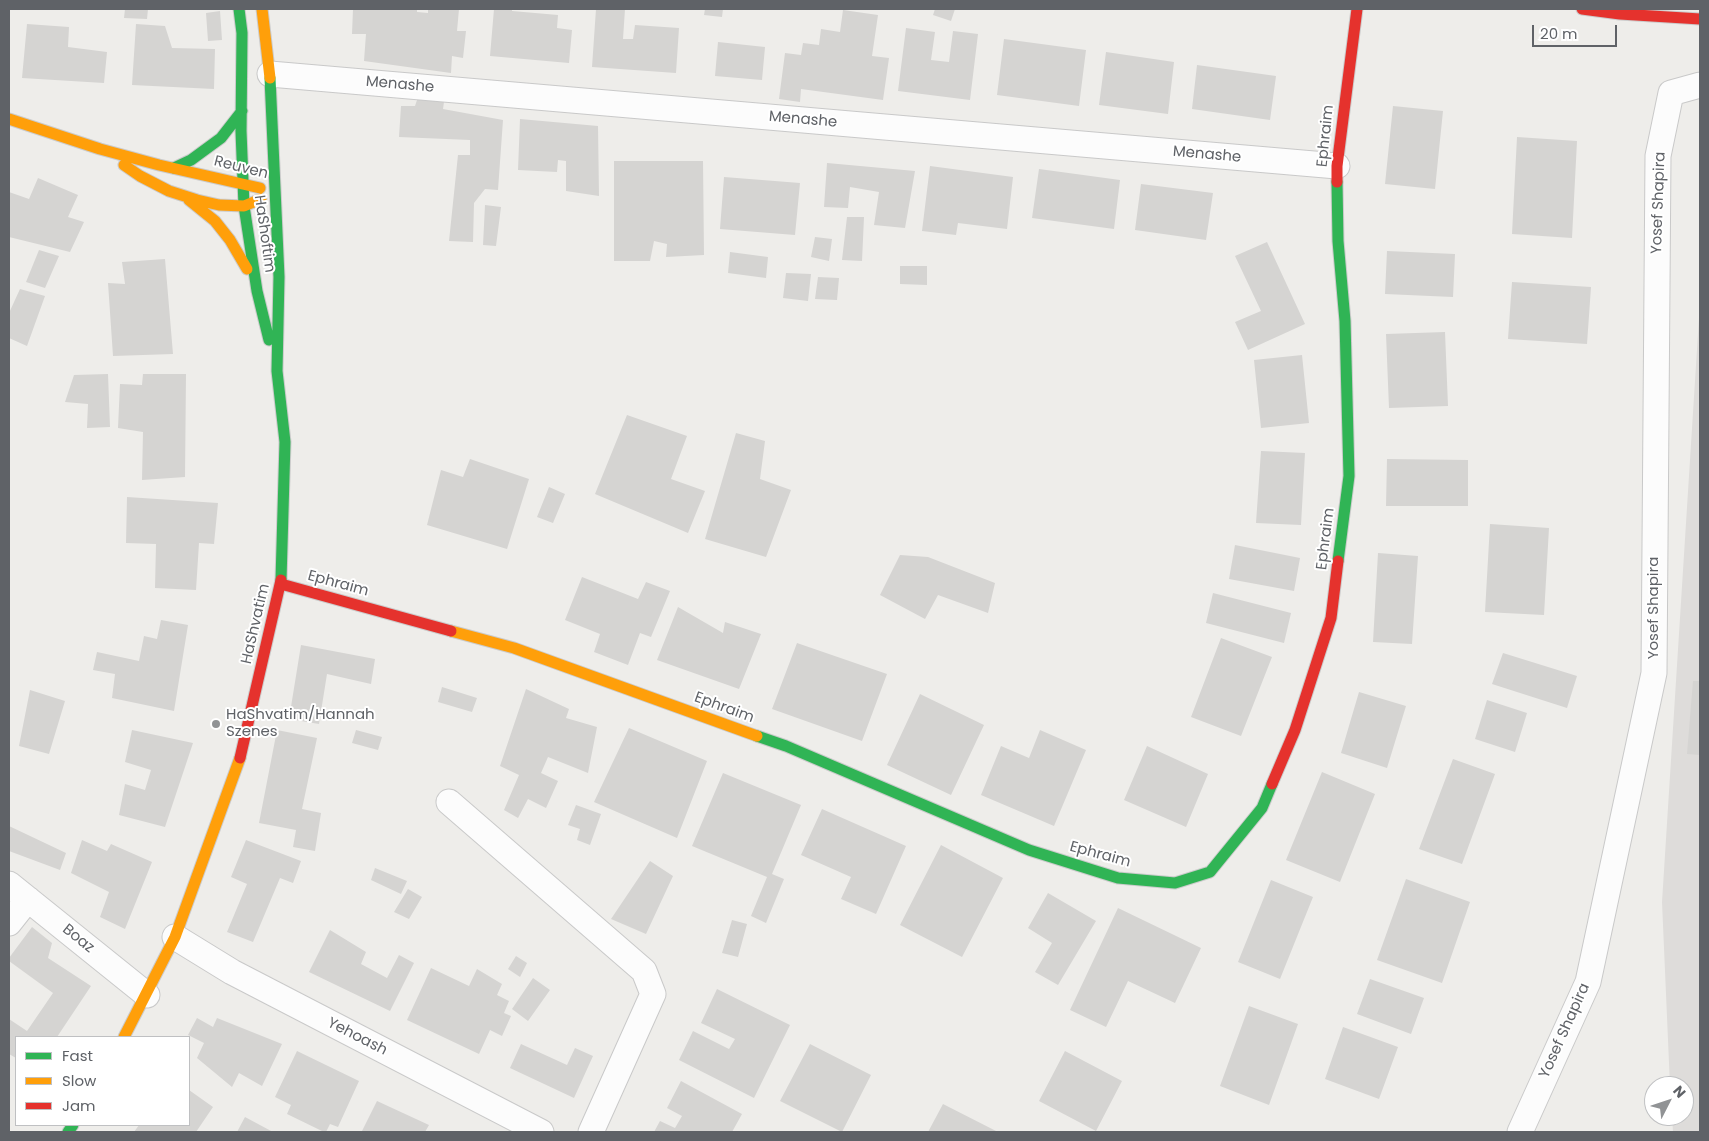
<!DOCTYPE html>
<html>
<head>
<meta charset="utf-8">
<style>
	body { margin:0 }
	#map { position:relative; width:1709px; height:1141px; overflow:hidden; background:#eeedea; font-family:Poppins,sans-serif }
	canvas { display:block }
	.frame { position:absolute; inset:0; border:10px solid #5f6267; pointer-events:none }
	.legend { position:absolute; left:15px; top:1036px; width:175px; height:90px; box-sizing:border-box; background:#fff; border:1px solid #bfc0c2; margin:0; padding:6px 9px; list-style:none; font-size:15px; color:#5f6267 }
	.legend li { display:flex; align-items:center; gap:10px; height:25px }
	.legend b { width:25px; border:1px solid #bfc0c2 }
	.north { position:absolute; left:1644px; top:1076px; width:50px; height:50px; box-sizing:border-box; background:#fff; border:1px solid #bfc0c2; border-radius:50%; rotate:49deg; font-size:14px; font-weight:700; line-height:20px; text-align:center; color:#5f6267 }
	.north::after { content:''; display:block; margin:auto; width:18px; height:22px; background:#919395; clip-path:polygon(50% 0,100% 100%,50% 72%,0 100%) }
	.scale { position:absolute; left:1532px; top:25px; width:85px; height:22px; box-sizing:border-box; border:2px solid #5f6267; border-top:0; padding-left:6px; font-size:15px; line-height:18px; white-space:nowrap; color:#5f6267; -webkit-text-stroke:4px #fff; paint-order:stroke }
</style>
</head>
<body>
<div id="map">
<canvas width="1709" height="1141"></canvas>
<div class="frame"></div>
<ul class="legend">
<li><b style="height:6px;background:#30b455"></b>Fast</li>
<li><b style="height:6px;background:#ff9f0a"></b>Slow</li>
<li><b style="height:6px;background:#e5322d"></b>Jam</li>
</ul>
<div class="north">N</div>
<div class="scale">20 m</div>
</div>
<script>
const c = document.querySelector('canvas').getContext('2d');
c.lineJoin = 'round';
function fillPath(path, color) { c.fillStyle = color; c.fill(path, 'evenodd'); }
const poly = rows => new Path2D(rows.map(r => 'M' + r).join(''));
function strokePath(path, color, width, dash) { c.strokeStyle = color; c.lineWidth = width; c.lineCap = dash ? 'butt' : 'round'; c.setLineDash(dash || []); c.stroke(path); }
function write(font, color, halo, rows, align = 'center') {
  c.font = font + ' Poppins,sans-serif'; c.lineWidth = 4; c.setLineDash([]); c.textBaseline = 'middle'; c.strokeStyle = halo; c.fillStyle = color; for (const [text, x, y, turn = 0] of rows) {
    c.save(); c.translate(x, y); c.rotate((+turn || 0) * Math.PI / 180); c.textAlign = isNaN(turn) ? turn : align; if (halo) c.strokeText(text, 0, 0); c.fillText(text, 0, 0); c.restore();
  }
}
fillPath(poly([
	[1700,302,1700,1132,1673,1132,1672,1116,1684,1116,1684,1086,1670,1086,1662,902]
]), '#dedcda');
fillPath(poly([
	[125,9,148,9,147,19,124,18],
	[353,9,417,9,417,12,428,13,428,9,459,9,457,31,466,31,463,58,452,56,451,73,364,61,366,34,352,34],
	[494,9,512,9,512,11,558,15,557,28,572,30,569,63,490,56],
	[596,9,625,9,623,39,633,39,635,25,679,28,676,73,592,67],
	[705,9,723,9,722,17,704,15],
	[935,9,955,9,951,21,933,15],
	[843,10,878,15,872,56,889,58,883,100,801,89,800,102,779,99,785,53,801,55,803,43,819,45,821,29,840,32],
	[220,11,222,40,208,41,206,13],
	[27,24,69,27,68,47,107,52,104,83,22,78],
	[136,24,165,26,172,48,215,49,214,89,132,85],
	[906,28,935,32,931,60,949,62,953,31,978,34,970,100,898,91],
	[1004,39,1086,50,1079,106,997,95],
	[718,42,765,47,762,80,715,76],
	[1106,52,1174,62,1168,114,1099,105],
	[1197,65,1276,76,1270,120,1192,109],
	[418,97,444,102,443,109,503,120,498,190,485,189,474,203,473,242,449,241,458,155,470,155,470,140,399,137,401,106,415,106],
	[1393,106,1443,111,1435,189,1385,184],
	[520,119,598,126,599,196,566,191,566,161,558,160,557,172,518,170],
	[1517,137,1577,141,1572,238,1512,234],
	[614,161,703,161,704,255,666,257,667,244,654,241,650,261,614,261],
	[827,163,915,171,905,228,874,225,879,192,850,187,848,208,824,207],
	[930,166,1013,177,1007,229,958,223,956,235,922,231],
	[1039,169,1120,180,1114,229,1032,218],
	[724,177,800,183,795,235,720,229],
	[38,178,78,195,68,217,84,222,70,252,9,237,9,192,29,199],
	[1141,184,1213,193,1206,240,1135,230],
	[485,205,501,207,496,246,483,245],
	[847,217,864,217,862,261,842,260],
	[815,237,832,239,829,261,811,257],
	[1267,242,1305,324,1248,350,1235,322,1261,311,1235,256],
	[39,250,59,256,45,288,26,282],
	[1387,251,1455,254,1453,297,1385,294],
	[730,252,768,257,766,278,728,273],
	[165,259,173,354,113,356,108,283,125,284,122,262],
	[900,266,927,266,927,285,900,284],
	[786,273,811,274,808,301,783,298],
	[818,277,839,278,837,300,815,299],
	[1512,282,1591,287,1587,344,1508,339],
	[20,289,45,296,27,346,9,338,9,313],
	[1445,332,1448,406,1389,408,1386,334],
	[1302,355,1309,423,1261,428,1254,360],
	[108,374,110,427,87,428,88,404,65,402,74,375],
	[143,374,186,374,185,477,142,480,143,432,118,428,120,384,142,385],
	[627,415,687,436,671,479,705,491,688,533,595,494],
	[736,433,765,441,760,479,791,490,766,557,705,539],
	[1261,451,1305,453,1301,525,1256,523],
	[470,459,529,479,507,549,427,525,441,470,463,477],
	[1387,459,1468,460,1468,506,1386,506],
	[549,487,565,494,553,523,537,517],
	[127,497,218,503,214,544,199,543,196,590,155,588,156,544,126,543],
	[1490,524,1549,528,1544,615,1485,612],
	[1235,545,1300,558,1294,591,1229,579],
	[1378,553,1418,556,1412,644,1373,642],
	[900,555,928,557,995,583,988,613,938,595,925,619,880,595],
	[582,577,638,599,646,582,670,591,651,637,640,633,628,665,594,652,600,634,565,620],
	[1213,593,1291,613,1284,643,1206,623],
	[678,607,723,633,725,622,761,634,739,689,657,660],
	[161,620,188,625,174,711,112,698,115,674,93,670,97,652,139,661,144,636,157,639],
	[1221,638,1272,657,1241,736,1191,717],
	[797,643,887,674,862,741,772,709],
	[301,645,375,659,371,684,327,674,319,724,289,719],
	[1503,653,1577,676,1567,708,1492,684],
	[1693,681,1700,681,1700,755,1687,754],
	[442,687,477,698,472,712,438,702],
	[526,689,569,709,566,718,597,727,588,773,548,757,541,773,558,781,546,808,528,799,518,818,504,810,519,775,500,766],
	[30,690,65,701,49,754,19,746],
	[1359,692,1406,706,1387,768,1341,753],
	[920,694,984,725,951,795,887,765],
	[1487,700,1527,713,1515,752,1475,739],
	[629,728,707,761,677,838,594,802],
	[132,730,193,743,165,827,119,815,125,784,145,790,151,770,125,762],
	[277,730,317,738,302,809,321,813,315,851,293,847,296,830,259,823],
	[356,730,382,737,378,750,352,743],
	[1040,730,1086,750,1054,826,981,795,1001,746,1029,758],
	[1147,746,1208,774,1186,827,1124,800],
	[1453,759,1495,774,1462,864,1419,849],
	[1322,772,1375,794,1340,882,1286,860],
	[723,773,801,805,772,874,784,879,766,923,751,916,767,877,692,846],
	[576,805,601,814,590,845,577,840,580,829,568,825],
	[822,809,906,846,876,914,841,899,851,877,801,855],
	[9,826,66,853,60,870,9,851],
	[82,840,107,851,111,844,152,862,125,929,100,917,109,892,71,873],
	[246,840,301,861,293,883,280,878,253,942,227,932,247,884,231,877],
	[941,845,1003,878,962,957,900,925],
	[650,861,673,876,646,934,611,919],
	[375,868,407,881,401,894,371,880],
	[1406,879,1470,902,1442,983,1377,960],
	[1271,880,1313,897,1280,979,1238,962],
	[408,889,422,897,409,919,394,912],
	[1048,893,1096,921,1058,985,1035,972,1052,943,1028,928],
	[1118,908,1201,948,1175,1003,1128,981,1106,1027,1070,1010],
	[732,920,747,924,738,957,722,953],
	[32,927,52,943,48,958,91,986,57,1037,16,1037,16,1058,9,1054,9,1019,27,1031,53,993,9,961,9,958],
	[330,930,366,952,361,964,387,978,399,955,414,963,390,1011,309,972],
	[516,956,527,963,520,977,508,969],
	[431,968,469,986,477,969,502,984,497,995,509,1001,504,1013,511,1016,502,1036,490,1030,479,1054,407,1020],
	[533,978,550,990,528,1021,512,1009],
	[1370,979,1424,998,1411,1034,1357,1014],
	[717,989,790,1025,754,1098,679,1060,693,1031,729,1049,735,1039,701,1023],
	[1249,1006,1298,1024,1269,1105,1220,1086],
	[197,1018,213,1027,217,1018,282,1044,262,1086,239,1073,232,1087,197,1058,204,1043,188,1035],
	[1343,1027,1398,1047,1379,1099,1325,1079],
	[521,1044,567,1065,575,1048,593,1056,574,1098,510,1068],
	[810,1044,871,1075,842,1132,780,1101],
	[297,1051,359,1081,338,1127,330,1124,326,1132,324,1132,287,1114,291,1105,275,1097],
	[1065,1051,1122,1081,1096,1131,1039,1101],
	[681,1081,742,1114,732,1132,654,1132,660,1121,675,1128,682,1116,667,1108],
	[189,1090,213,1107,196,1132,134,1132,139,1125,189,1125],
	[377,1101,429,1125,425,1132,362,1131],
	[943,1104,998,1132,928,1132],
	[245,1117,273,1132,237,1132]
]), '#d5d4d2');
const street = poly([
	[270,74,1337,166],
	[449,802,644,971,653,994,591,1132],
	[9,884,147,995],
	[9,923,28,899],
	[175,937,232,972,541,1132],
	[1520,1132,1588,982,1654,673,1658,156,1671,93,1700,85]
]);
const fast = poly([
	[239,9,242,33,241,131,244,206,257,291,269,340],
	[270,78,279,277,277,371,285,442,281,580],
	[174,168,191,160,221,138,242,111],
	[1337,182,1338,241,1345,321,1349,476,1338,561],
	[757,736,786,746,1029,850,1118,878,1175,883,1210,872,1262,808,1272,784],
	[68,1132,73,1125]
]);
const slow = poly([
	[262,9,270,78],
	[9,119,100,149,159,165,260,188],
	[124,165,140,176,169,191,197,200,219,205,244,206,261,199],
	[189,200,215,221,230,240,247,269],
	[451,631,514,648,757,736],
	[124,1037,175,937,240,758]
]);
const jam = poly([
	[1582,9,1620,14,1700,19],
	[1337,182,1337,166,1357,9],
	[281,584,451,631],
	[240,758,281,580],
	[1272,784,1295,730,1331,618,1338,561]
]);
strokePath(street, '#c9c9c9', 27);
strokePath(fast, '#cbcbcb', 13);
strokePath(slow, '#cbcbcb', 13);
strokePath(jam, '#cbcbcb', 13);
strokePath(street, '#fcfcfc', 25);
strokePath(fast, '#30b455', 11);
strokePath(slow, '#ff9f0a', 11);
strokePath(jam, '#e5322d', 11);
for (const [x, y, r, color] of [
	[216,724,5,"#919395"]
]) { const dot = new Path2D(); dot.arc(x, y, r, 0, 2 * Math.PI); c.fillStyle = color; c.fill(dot); strokePath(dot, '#fff', 2); }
write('15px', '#5f6267', '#fff', [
	["Menashe",400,85,5],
	["Menashe",803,120,5],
	["Ephraim",1326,136,-84],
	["Menashe",1207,155,5],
	["Reuven",241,168,14],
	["Yosef Shapira",1659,203,-88],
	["HaShoftim",264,234,82],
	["Ephraim",1326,539,-83],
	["Ephraim",338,584,15],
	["Yosef Shapira",1654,608,-90],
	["HaShvatim",256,624,-77],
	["Ephraim",724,708,20],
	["Ephraim",1100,855,15],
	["Boaz",78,939,39],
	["Yosef Shapira",1565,1031,-66],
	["Yehoash",357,1037,27]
]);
write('15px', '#5f6267', '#fff', [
	["HaShvatim/Hannah",226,715],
	["Szenes",226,732]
], 'left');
</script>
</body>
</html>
